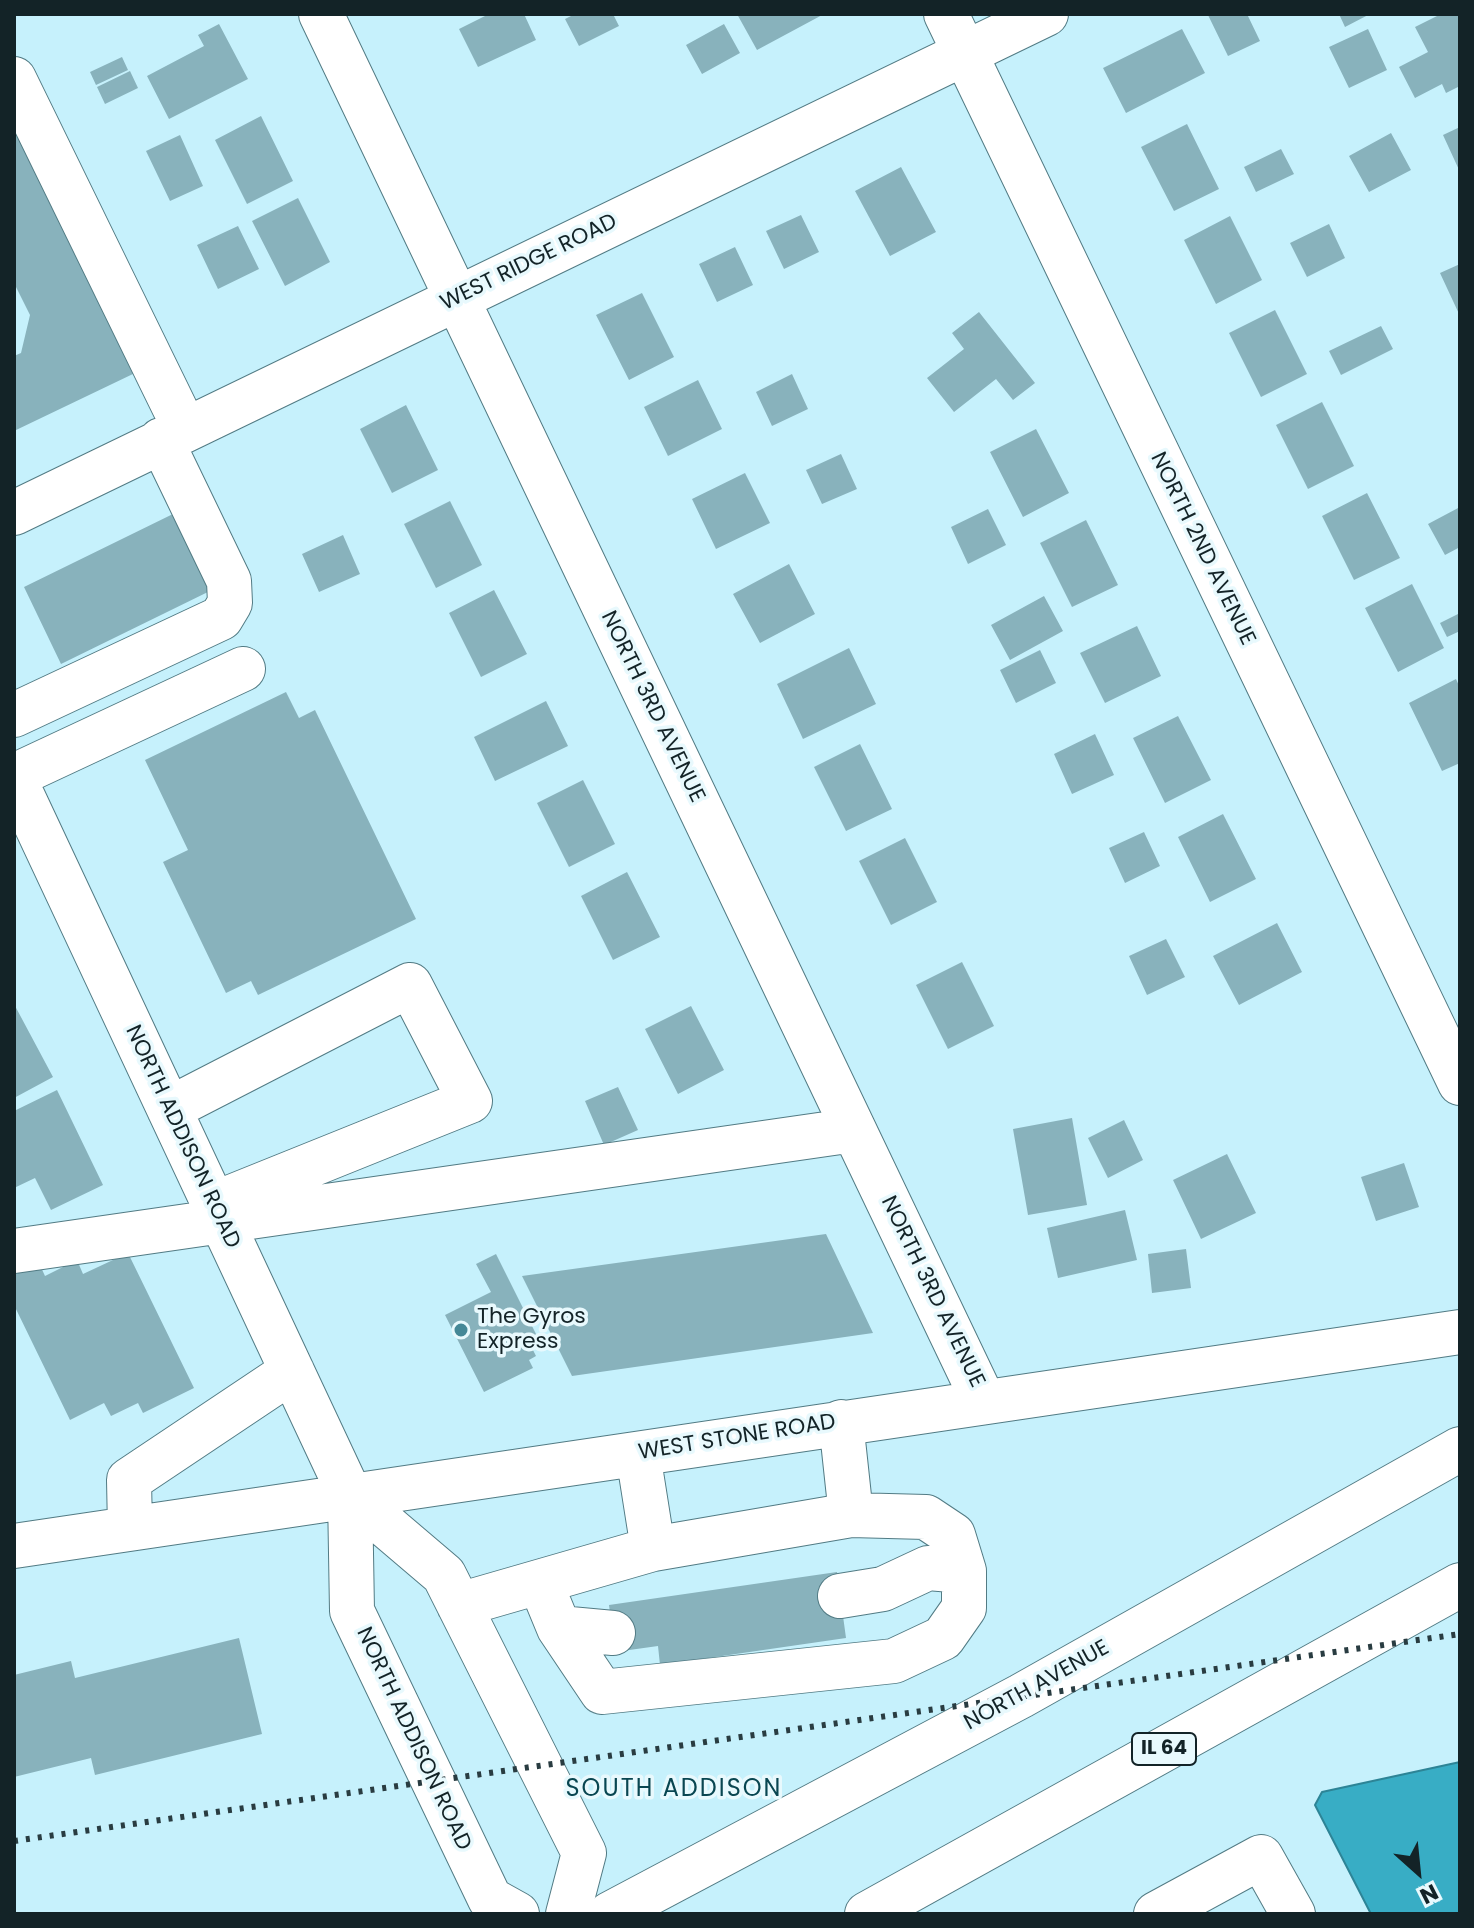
<!DOCTYPE html>
<html>
<head>
<meta charset="utf-8">
<style>
	body { margin:0 }
	#map { position:relative; width:1474px; height:1928px; overflow:hidden; background:#c6f1fc; font-family:Poppins,sans-serif }
	canvas { display:block }
	.frame { position:absolute; inset:0; border:16px solid #132327; pointer-events:none }
	.north { position:absolute; left:1378px; top:1832px; width:80px; height:80px; -webkit-text-stroke:6px #e8f9fd; paint-order:stroke; rotate:153deg; font-size:22px; font-weight:700; line-height:32px; text-align:center; color:#132327 }
	.north::after { content:''; display:block; margin:auto; width:28px; height:36px; background:#132327; clip-path:polygon(50% 0,100% 100%,50% 72%,0 100%) }
</style>
</head>
<body>
<div id="map">
<canvas width="1474" height="1928"></canvas>
<div class="frame"></div>
<div class="north">N</div>
</div>
<script>
const c = document.querySelector('canvas').getContext('2d');
c.lineJoin = 'round';
function fillPath(path, color) { c.fillStyle = color; c.fill(path, 'evenodd'); }
const poly = rows => new Path2D(rows.map(r => 'M' + r).join(''));
function strokePath(path, color, width, dash) { c.strokeStyle = color; c.lineWidth = width; c.lineCap = dash ? 'butt' : 'round'; c.setLineDash(dash || []); c.stroke(path); }
function write(font, color, halo, rows, align = 'center') {
  c.font = font + ' Poppins,sans-serif'; c.lineWidth = 7; c.setLineDash([]); c.textBaseline = 'middle'; c.strokeStyle = halo; c.fillStyle = color; for (const [text, x, y, turn = 0] of rows) {
    c.save(); c.translate(x, y); c.rotate((+turn || 0) * Math.PI / 180); c.textAlign = isNaN(turn) ? turn : align; if (halo) c.strokeText(text, 0, 0); c.fillText(text, 0, 0); c.restore();
  }
}
const water = poly([
	[1460,1762,1460,1914,1371,1914,1315,1805,1322,1792,1460,1762]
]);
fillPath(water, '#38adc5');
strokePath(water, '#2d8496', 2);
fillPath(poly([
	[489,14,524,14,536,40,478,67,459,29],
	[575,14,613,14,619,26,579,46,565,19],
	[737,14,824,14,757,50],
	[1247,14,1260,41,1228,56,1208,15],
	[1339,14,1370,14,1345,27],
	[1441,14,1460,14,1460,86,1446,93,1442,84,1415,98,1399,67,1428,52,1415,27],
	[219,24,248,79,169,119,147,76,204,46,198,35],
	[724,24,740,53,702,74,686,45],
	[1182,29,1205,73,1126,113,1103,68],
	[1368,29,1387,70,1349,88,1329,47],
	[122,57,128,70,96,85,90,72],
	[130,71,138,88,105,104,97,87],
	[261,116,293,181,247,204,215,140],
	[14,122,135,373,14,431,14,356,21,353,30,315,14,283],
	[1187,124,1219,189,1174,211,1141,147],
	[1460,127,1460,172,1443,135],
	[1391,133,1411,170,1369,192,1349,156],
	[180,135,203,186,170,201,146,151],
	[1281,149,1294,174,1256,192,1244,167],
	[901,167,936,232,890,256,855,191],
	[298,198,330,262,285,286,252,221],
	[801,215,819,252,784,269,766,231],
	[1230,216,1262,280,1216,304,1184,240],
	[1329,224,1345,258,1307,277,1290,243],
	[238,226,259,269,218,289,197,245],
	[735,247,753,285,717,302,699,264],
	[1460,264,1460,316,1440,273],
	[642,293,674,357,629,380,596,315],
	[1275,310,1307,374,1261,397,1229,333],
	[979,312,1035,383,1013,400,996,379,954,412,927,378,964,349,952,333],
	[1381,326,1393,349,1341,375,1329,351],
	[792,374,808,409,772,426,756,392],
	[698,380,722,429,668,456,644,407],
	[1322,402,1354,466,1308,489,1276,425],
	[406,405,438,470,392,493,360,429],
	[1036,429,1069,493,1023,517,990,452],
	[841,454,857,489,822,504,806,470],
	[745,473,770,523,716,549,692,499],
	[1367,493,1400,558,1354,580,1322,516],
	[450,501,482,565,436,588,404,524],
	[1460,507,1460,547,1445,555,1428,524],
	[988,509,1006,545,968,564,951,527],
	[175,513,212,590,61,664,24,587],
	[1086,520,1118,585,1072,607,1040,543],
	[343,535,360,574,319,592,302,554],
	[789,564,815,614,760,643,733,594],
	[1412,584,1444,648,1398,672,1365,608],
	[494,590,527,654,481,677,449,613],
	[1044,596,1063,631,1010,660,991,625],
	[1460,613,1460,631,1447,637,1440,623],
	[1137,626,1161,676,1105,703,1080,653],
	[849,648,876,704,803,739,777,684],
	[1040,650,1056,683,1016,703,1000,670],
	[1456,679,1460,688,1460,763,1442,771,1409,703],
	[286,692,299,718,315,710,416,919,258,995,251,981,226,993,163,862,188,850,145,760],
	[546,701,568,746,495,781,474,737],
	[1178,716,1211,780,1165,803,1133,738],
	[1095,734,1114,775,1072,794,1054,754],
	[860,744,892,809,846,831,814,767],
	[583,780,615,844,569,867,537,803],
	[1223,814,1256,879,1210,902,1178,837],
	[1144,832,1160,866,1125,883,1109,848],
	[905,838,937,902,891,925,859,861],
	[627,872,660,937,613,960,581,896],
	[1277,923,1302,972,1239,1005,1213,956],
	[1166,939,1185,977,1147,995,1129,956],
	[962,962,994,1026,948,1049,916,985],
	[14,1004,53,1077,14,1098],
	[691,1006,724,1070,678,1094,645,1029],
	[618,1087,638,1130,604,1145,585,1101],
	[57,1090,103,1185,51,1210,35,1178,14,1188,14,1111],
	[1072,1118,1087,1205,1028,1215,1013,1129],
	[1124,1120,1143,1160,1108,1178,1088,1138],
	[1227,1154,1256,1213,1201,1239,1173,1180],
	[1404,1163,1419,1207,1376,1221,1361,1177],
	[1125,1210,1137,1260,1058,1278,1047,1228],
	[826,1234,873,1333,572,1376,522,1276],
	[1186,1249,1191,1288,1152,1293,1148,1254],
	[128,1253,194,1388,143,1413,138,1403,111,1416,104,1403,70,1420,14,1305,14,1275,39,1263,45,1276,77,1260,83,1274],
	[496,1254,539,1340,530,1344,536,1356,529,1360,533,1368,484,1392,445,1315,491,1292,476,1264],
	[837,1572,846,1638,660,1665,658,1646,615,1652,609,1605],
	[239,1638,262,1734,95,1775,91,1758,14,1777,14,1675,71,1661,75,1678]
]), '#88b2bc');
const minor = poly([
	[321,14,983,1400],
	[946,14,1460,1083],
	[14,79,185,429],
	[14,513,1046,14],
	[14,715,221,618,230,603,229,581,161,440],
	[14,776,243,669],
	[14,778,350,1495,352,1611,490,1899,517,1914],
	[169,1109,410,985,470,1101,214,1204],
	[14,1251,854,1130],
	[841,1422,851,1515],
	[638,1454,653,1549],
	[350,1495,444,1575,584,1853,568,1914],
	[130,1528,129,1480,292,1371],
	[14,1546,1460,1332],
	[540,1582,559,1628,602,1692],
	[840,1596,883,1589,928,1568,964,1571],
	[459,1605,653,1549,851,1515,926,1517,953,1535,964,1571,964,1608,943,1638,894,1661,602,1692],
	[559,1628,613,1633],
	[1156,1914,1261,1857,1293,1914]
]);
const major = poly([
	[610,1914,1021,1696,1460,1449],
	[867,1914,1460,1585]
]);
strokePath(minor, '#527b84', 46);
strokePath(major, '#527b84', 46);
strokePath(minor, '#fff', 44);
strokePath(major, '#fff', 44);
strokePath(poly([
	[14,1841,1460,1634]
]), '#293c41', 6, [4, 8]);
for (const [x, y, r, color] of [
	[461,1330,8,"#458897"]
]) { const dot = new Path2D(); dot.arc(x, y, r, 0, 2 * Math.PI); c.fillStyle = color; c.fill(dot); strokePath(dot, '#e8f9fd', 3); }
for (const [x, y, w] of [
	[1164,1749,64]
]) { const box = new Path2D(); box.roundRect(x - w / 2, y - 16, w, 32, 6); c.fillStyle = '#e8f9fd'; c.fill(box); strokePath(box, '#132327', 2); }
write('bold 20px', '#132327', null, [
	["IL 64",1164,1749]
]);
write('22px', '#132327', '#e8f9fd', [
	["WEST RIDGE ROAD",529,263,-26],
	["NORTH 2ND AVENUE",1202,549,64],
	["NORTH 3RD AVENUE",652,707,64],
	["NORTH ADDISON ROAD",182,1137,65],
	["NORTH 3RD AVENUE",932,1292,64],
	["WEST STONE ROAD",737,1438,-9],
	["NORTH AVENUE",1037,1686,-29],
	["NORTH ADDISON ROAD",413,1739,65]
]);
write('22px', '#132327', '#e8f9fd', [
	["The Gyros",477,1317],
	["Express",477,1342]
], 'left');
c.letterSpacing = '2px';
write('24px', '#094651', '#e8f9fd', [
	["SOUTH ADDISON",674,1790]
]);
c.letterSpacing = '0px';
</script>
</body>
</html>
